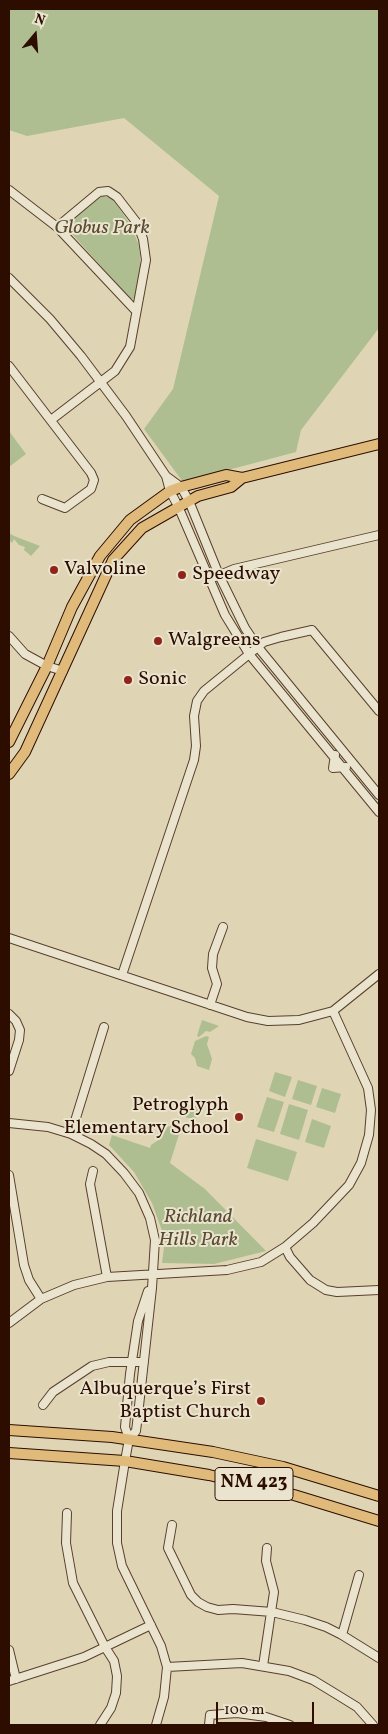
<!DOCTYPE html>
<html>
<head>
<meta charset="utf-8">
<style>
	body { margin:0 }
	#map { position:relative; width:388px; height:1734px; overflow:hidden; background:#dfd5b5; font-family:Vollkorn,serif }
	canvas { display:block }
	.frame { position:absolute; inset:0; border:10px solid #2c0d00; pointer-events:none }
	.north { position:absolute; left:10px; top:10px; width:50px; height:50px; -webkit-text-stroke:4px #eae4cf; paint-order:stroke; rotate:18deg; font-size:14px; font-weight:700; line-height:20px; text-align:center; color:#2c0d00 }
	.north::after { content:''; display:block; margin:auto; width:18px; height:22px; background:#2c0d00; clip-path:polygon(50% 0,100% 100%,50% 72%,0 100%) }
	.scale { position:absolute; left:216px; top:1702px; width:98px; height:22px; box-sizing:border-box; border:2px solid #2c0d00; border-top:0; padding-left:6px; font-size:15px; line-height:18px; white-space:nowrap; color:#2c0d00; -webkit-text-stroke:4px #eae4cf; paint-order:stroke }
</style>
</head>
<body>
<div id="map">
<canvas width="388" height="1734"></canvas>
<div class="frame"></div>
<div class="north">N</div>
<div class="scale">100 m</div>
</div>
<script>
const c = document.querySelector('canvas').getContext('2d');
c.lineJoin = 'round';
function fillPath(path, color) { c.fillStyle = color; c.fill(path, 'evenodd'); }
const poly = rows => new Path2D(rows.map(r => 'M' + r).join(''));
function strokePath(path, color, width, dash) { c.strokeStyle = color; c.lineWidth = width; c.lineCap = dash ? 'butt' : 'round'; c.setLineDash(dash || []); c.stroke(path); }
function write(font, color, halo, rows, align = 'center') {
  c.font = font + ' Vollkorn,serif'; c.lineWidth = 4; c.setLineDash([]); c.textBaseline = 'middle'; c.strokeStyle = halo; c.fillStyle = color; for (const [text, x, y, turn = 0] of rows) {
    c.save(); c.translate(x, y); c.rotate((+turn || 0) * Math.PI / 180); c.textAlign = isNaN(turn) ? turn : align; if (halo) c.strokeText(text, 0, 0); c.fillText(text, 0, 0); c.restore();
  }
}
fillPath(poly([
	[9,9,379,9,379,328,301,430,296,452,183,482,144,429,173,389,219,196,124,118,27,136,9,130],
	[102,196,112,198,130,224,138,243,140,254,140,269,135,298,133,299,130,299,66,227,66,224],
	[9,431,26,454,9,467],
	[9,533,14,536,40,546,31,556,24,550,25,547,19,545,14,539,12,543,9,540],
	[202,1020,219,1026,210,1032,206,1031,199,1037,197,1036],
	[206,1036,209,1037,207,1044,212,1059,209,1070,197,1066,195,1058,191,1054,195,1041],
	[275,1072,292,1077,285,1097,269,1091],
	[298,1080,317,1086,311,1105,292,1099],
	[322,1088,341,1094,335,1113,316,1107],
	[267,1097,284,1102,274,1132,257,1127],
	[189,1104,199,1107,195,1120,185,1117,186,1114,184,1113,184,1109],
	[289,1104,308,1110,299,1140,280,1134],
	[312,1119,331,1126,324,1148,305,1142],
	[170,1125,181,1128,170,1163,205,1189,266,1251,214,1264,162,1263,165,1239,152,1203,134,1172,109,1145,112,1135,150,1148,151,1145,160,1139,168,1126,170,1127],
	[256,1139,297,1152,288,1181,247,1168]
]), '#aebe90');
const minor = poly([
	[9,190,57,227,136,311],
	[9,278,50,319,81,356,126,416,166,476,181,487,189,501,219,575,245,628,257,646,379,795],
	[9,366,91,473,94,480,91,489,65,508,42,499],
	[51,420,115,371,130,347,146,260,143,239,137,223,117,197,108,191,99,192,57,227],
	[166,476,170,491,178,506,225,615,249,654,379,812],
	[215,577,234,569,379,535],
	[9,636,25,654,47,666,63,671],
	[335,755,333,768,346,767],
	[9,938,247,1017,268,1021,299,1020,333,1011,379,974],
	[122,975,194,760,196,746,194,716,197,701,204,691,264,642,281,637,312,630,379,711],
	[210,1005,217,984,212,968,213,954,223,927],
	[9,1014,16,1021,20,1030,19,1040,9,1071],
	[9,1123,48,1127,71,1134,91,1144,106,1154,124,1173,139,1193,150,1218,155,1240,152,1288,138,1415,136,1431,129,1439,125,1461,117,1511,117,1543,122,1566,161,1646,167,1667,164,1697,156,1725],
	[71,1134,104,1027],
	[93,1171,90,1184,107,1277],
	[9,1175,24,1265,29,1280,41,1299],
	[285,1247,290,1257,310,1280,326,1290,337,1292,379,1290],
	[9,1323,41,1299,74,1285,107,1277,227,1270,261,1262,285,1247,313,1223,349,1185,361,1163,369,1135,371,1110,368,1088,333,1011],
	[43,1405,53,1392,92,1366,109,1362,144,1362],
	[129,1439,125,1427,130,1374,138,1321,148,1291],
	[67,1513,66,1543,73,1583,105,1647,114,1661,117,1676,116,1693,111,1708,100,1725],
	[172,1525,168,1548,191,1595,198,1602,207,1607,218,1610,233,1609,272,1612,305,1620,326,1627,342,1635,379,1658],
	[342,1635,359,1575],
	[9,1650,16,1679],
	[263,1666,274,1592,266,1561,267,1548],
	[167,1667,242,1663,289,1671,313,1680,336,1694,357,1707,373,1725],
	[9,1681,84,1657,151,1625],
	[209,1725,210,1715,237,1713,266,1717,290,1725]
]);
const major = poly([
	[9,742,47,666,72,607,100,556,130,520,170,491,181,487,226,475,242,478,379,444],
	[9,774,25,752,113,560,142,528,198,496,231,487,242,478],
	[9,1430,112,1437,213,1452,283,1467,379,1496],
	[9,1453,125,1461,209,1475,294,1495,379,1521]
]);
strokePath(minor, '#593f2d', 10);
strokePath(major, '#2c0d00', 12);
strokePath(minor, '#eae4cf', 8);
strokePath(major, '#e0ba7a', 10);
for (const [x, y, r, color] of [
	[54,570,5,"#8f2418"],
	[182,575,5,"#8f2418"],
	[158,641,5,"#8f2418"],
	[128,680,5,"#8f2418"],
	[239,1117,5,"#8f2418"],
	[261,1401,5,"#8f2418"]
]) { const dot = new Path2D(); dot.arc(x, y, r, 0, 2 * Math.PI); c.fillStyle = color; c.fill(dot); strokePath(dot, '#eae4cf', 2); }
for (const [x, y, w] of [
	[254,1484,78]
]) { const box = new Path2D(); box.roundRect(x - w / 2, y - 16.5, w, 33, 4); c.fillStyle = '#eae4cf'; c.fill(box); strokePath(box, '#2c0d00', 1); }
write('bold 19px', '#2c0d00', null, [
	["NM 423",254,1484]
]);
write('italic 20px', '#5a4b32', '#eae4cf', [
	["Globus Park",102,229],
	["Richland",198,1218],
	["Hills Park",198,1241]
]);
write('20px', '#2c0d00', '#eae4cf', [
	["Valvoline",64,570],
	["Speedway",192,575],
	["Walgreens",168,641],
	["Sonic",138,680],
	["Petroglyph",229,1106,"right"],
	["Elementary School",229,1129,"right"],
	["Albuquerque’s First",251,1390,"right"],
	["Baptist Church",251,1413,"right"]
], 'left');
</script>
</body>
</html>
